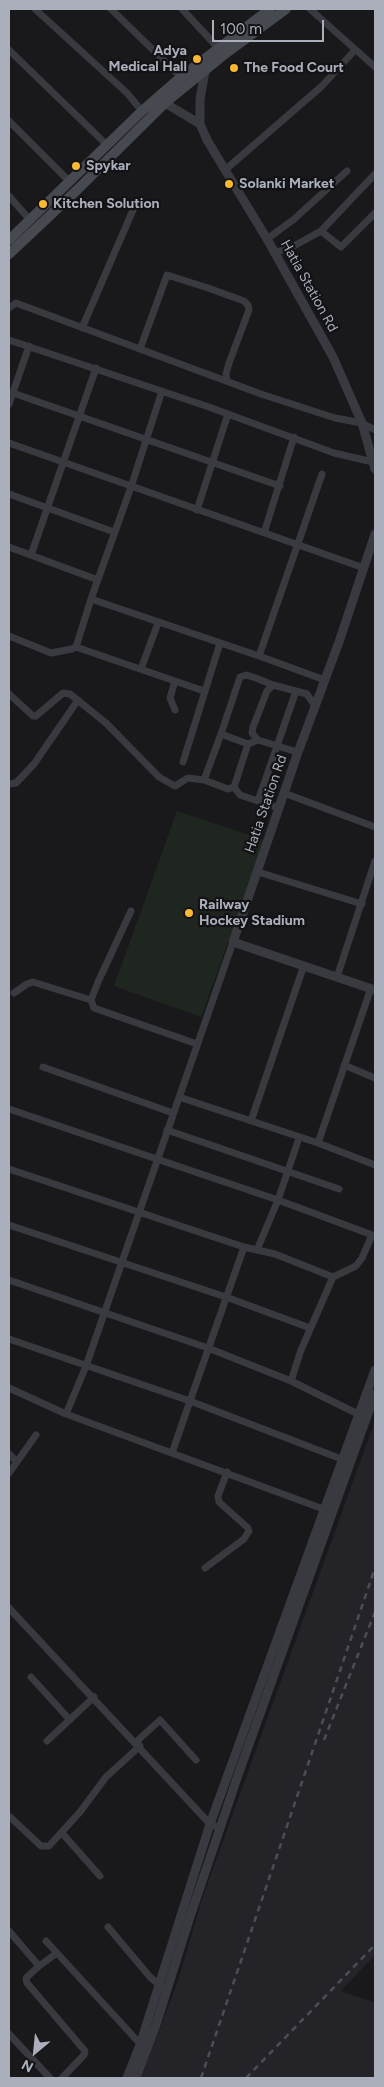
<!DOCTYPE html>
<html>
<head>
<meta charset="utf-8">
<style>
	body { margin:0 }
	#map { position:relative; width:384px; height:2087px; overflow:hidden; background:#19181b; font-family:Figtree,sans-serif }
	canvas { display:block }
	.frame { position:absolute; inset:0; border:10px solid #aaafbb; pointer-events:none }
	.north { position:absolute; left:10px; top:2027px; width:50px; height:50px; -webkit-text-stroke:4px #131316; paint-order:stroke; rotate:208deg; font-size:14px; font-weight:700; line-height:20px; text-align:center; color:#aaafbb }
	.north::after { content:''; display:block; margin:auto; width:18px; height:22px; background:#aaafbb; clip-path:polygon(50% 0,100% 100%,50% 72%,0 100%) }
	.scale { position:absolute; left:212px; top:20px; width:112px; height:22px; box-sizing:border-box; border:2px solid #aaafbb; border-top:0; padding-left:6px; font-size:15px; line-height:18px; white-space:nowrap; color:#aaafbb; -webkit-text-stroke:4px #131316; paint-order:stroke }
</style>
</head>
<body>
<div id="map">
<canvas width="384" height="2087"></canvas>
<div class="frame"></div>
<div class="north">N</div>
<div class="scale">100 m</div>
</div>
<script>
const c = document.querySelector('canvas').getContext('2d');
c.lineJoin = 'round';
function fillPath(path, color) { c.fillStyle = color; c.fill(path, 'evenodd'); }
const poly = rows => new Path2D(rows.map(r => 'M' + r).join(''));
function strokePath(path, color, width, dash) { c.strokeStyle = color; c.lineWidth = width; c.lineCap = dash ? 'butt' : 'round'; c.setLineDash(dash || []); c.stroke(path); }
function write(font, color, halo, rows, align = 'center') {
  c.font = font + ' Figtree,sans-serif'; c.lineWidth = 4.5; c.setLineDash([]); c.textBaseline = 'middle'; c.strokeStyle = halo; c.fillStyle = color; for (const [text, x, y, turn = 0] of rows) {
    c.save(); c.translate(x, y); c.rotate((+turn || 0) * Math.PI / 180); c.textAlign = isNaN(turn) ? turn : align; if (halo) c.strokeText(text, 0, 0); c.fillText(text, 0, 0); c.restore();
  }
}
fillPath(poly([
	[375,1421,375,1955,341,1991,375,2003,375,2078,141,2078,178,1981,202,1899]
]), '#242428');
fillPath(poly([
	[177,811,265,840,201,1017,114,986]
]), '#1e261f');
strokePath(poly([
	[35,9,127,93,142,111],
	[111,9,184,80],
	[182,9,221,51],
	[310,9,375,67],
	[9,50,107,145],
	[9,121,70,182],
	[225,170,322,86,355,50],
	[9,196,30,220],
	[321,231,341,247,375,213],
	[267,239,293,220,347,171],
	[274,253,294,246,321,231,375,174],
	[9,308,16,303,261,394,335,418,362,423,375,430],
	[82,328,136,203],
	[9,340,206,406,334,453,373,462],
	[140,349,167,275,208,288,244,301,248,305,249,310,229,363,226,374,227,381],
	[162,391,131,487,91,599,259,656,325,680],
	[13,393,280,486],
	[9,404,29,346],
	[9,443,364,568],
	[9,494,114,532],
	[197,510,228,414],
	[264,533,294,437],
	[9,547,98,580],
	[31,555,96,368],
	[9,636,51,653,72,649,76,647,91,599],
	[76,647,204,691],
	[259,656,322,474],
	[141,669,158,623],
	[9,694,33,716,36,716,63,693,70,694,106,723,159,777,175,786,188,778,204,780],
	[175,710,170,698,175,681],
	[221,734,240,677,246,675,256,678,273,685],
	[258,740,252,733,253,727,267,691,273,685,307,694,315,706],
	[183,762,220,643],
	[9,784,16,783,34,764,78,700],
	[234,787,228,789,204,780,221,734,248,744],
	[284,793,375,827],
	[258,801,296,691],
	[279,808,240,795,234,787,248,744,258,740,294,751,297,755],
	[258,872,362,904],
	[131,911,98,982,91,1000,94,1008,197,1044],
	[233,942,114,1285,86,1366,66,1414,326,1510],
	[337,977,375,861],
	[14,993,27,984,33,982,91,1000],
	[344,1065,375,1078],
	[43,1067,173,1113],
	[179,1097,318,1143,371,988],
	[9,1109,278,1200,375,1236],
	[251,1121,304,965],
	[167,1130,339,1189],
	[318,1143,375,1165],
	[9,1169,244,1247],
	[9,1225,226,1297,310,1328],
	[257,1250,278,1200,299,1138],
	[333,1277,356,1266,362,1258,372,1235],
	[9,1280,208,1348,291,1381],
	[9,1339,190,1401,244,1247,275,1254,333,1277,301,1350,291,1381,362,1416],
	[9,1388,66,1414],
	[172,1453,190,1401,344,1460],
	[9,1454,17,1462],
	[9,1473,36,1435],
	[205,1568,244,1539,249,1531,248,1528,219,1502,218,1496,227,1472],
	[9,1608,210,1824,220,1828],
	[31,1677,70,1720],
	[47,1741,94,1697],
	[136,1742,160,1720,196,1760],
	[9,1816,41,1846,49,1846,80,1812,106,1777,140,1746],
	[62,1833,100,1876],
	[108,1927,150,1977,163,1988],
	[9,1931,39,1966,26,1978,27,1983,85,2051,84,2055,62,2078],
	[46,1941,143,2047],
	[39,1966,57,1953],
	[9,2034,50,2078]
]), '#393a40', 7);
strokePath(poly([
	[203,69,205,71,200,99,200,124,207,140,267,239,333,357,362,423,375,469],
	[160,99,165,103,200,124],
	[375,534,339,642,297,755,233,942,375,990],
	[127,2078,140,2045,210,1824,375,1370],
	[136,2078,156,2025,190,1917,238,1775,375,1394]
]), '#393a40', 9);
strokePath(poly([
	[9,240,142,111,181,77,270,9],
	[9,254,77,190,165,103,225,54,286,9]
]), '#474950', 10);
strokePath(poly([
	[324,1740,375,1612],
	[201,2078,375,1568],
	[246,2078,375,1945]
]), '#4c4e55', 2.5, [6, 5]);
for (const [x, y, r, color] of [
	[197,59,5,"#fab831"],
	[234,68,5,"#fab831"],
	[76,166,5,"#fab831"],
	[229,184,5,"#fab831"],
	[43,204,5,"#fab831"],
	[189,913,5,"#fab831"]
]) { const dot = new Path2D(); dot.arc(x, y, r, 0, 2 * Math.PI); c.fillStyle = color; c.fill(dot); strokePath(dot, '#131316', 2); }
write('bold 14px', '#aaafbb', '#131316', [
	["Adya",187,51,"right"],
	["Medical Hall",187,67,"right"],
	["The Food Court",244,68],
	["Spykar",86,166],
	["Solanki Market",239,184],
	["Kitchen Solution",53,204],
	["Railway",199,905],
	["Hockey Stadium",199,921]
], 'left');
write('14px', '#aaafbb', '#131316', [
	["Hatia Station Rd",309,286,61],
	["Hatia Station Rd",266,804,-71]
]);
</script>
</body>
</html>
